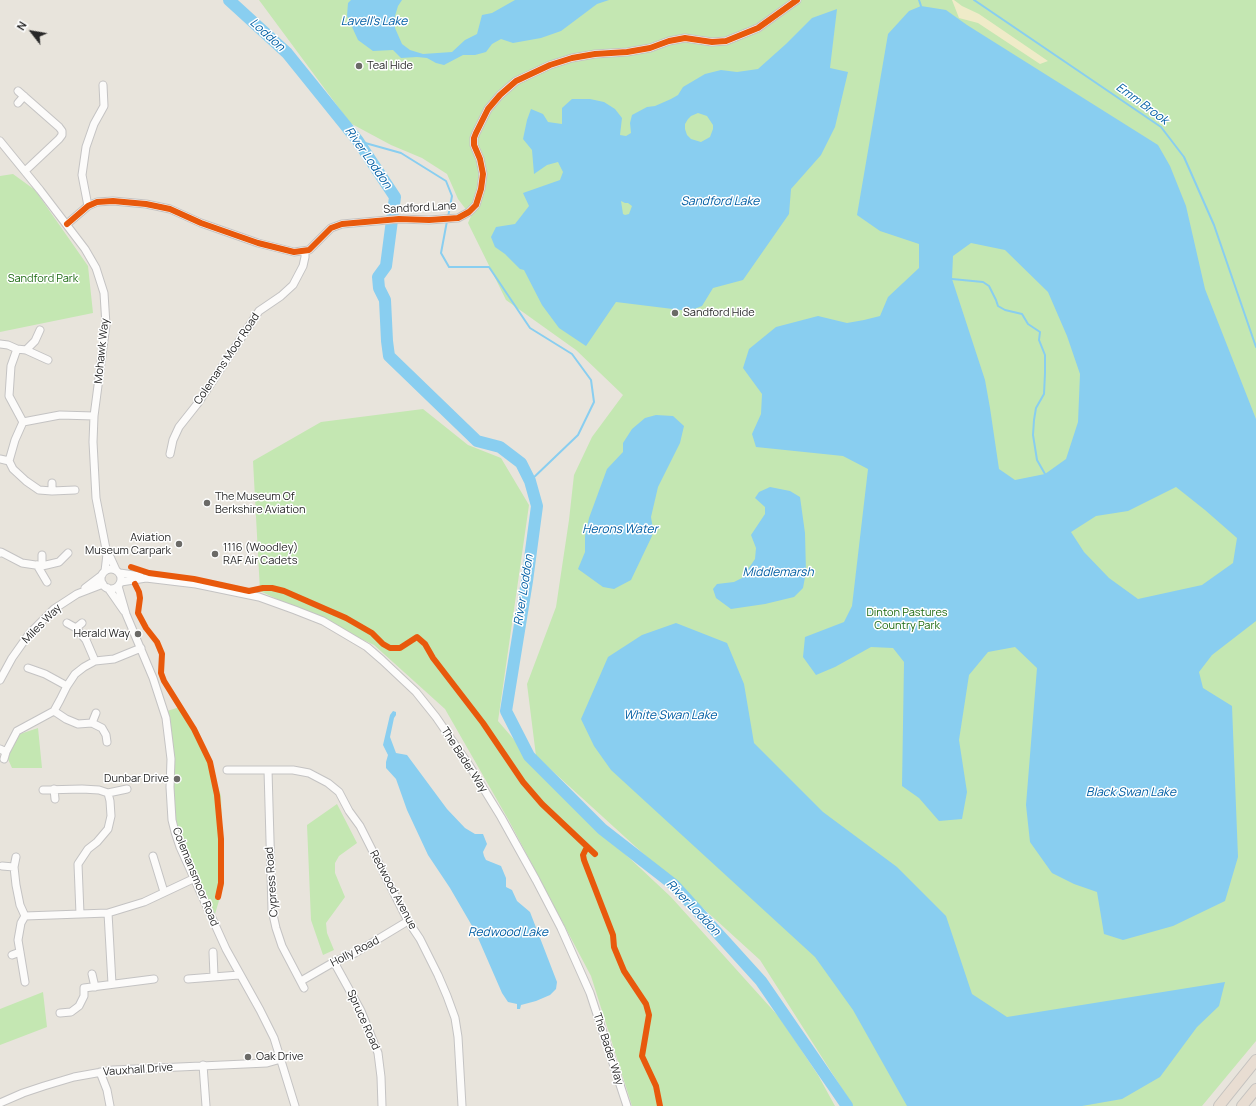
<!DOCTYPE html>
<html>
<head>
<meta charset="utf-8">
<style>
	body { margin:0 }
	#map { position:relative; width:1256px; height:1106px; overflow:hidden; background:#e8e4dc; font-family:Manrope,sans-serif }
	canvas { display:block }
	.north { position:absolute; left:12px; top:12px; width:40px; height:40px; -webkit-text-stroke:3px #fff; paint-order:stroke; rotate:301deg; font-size:11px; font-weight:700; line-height:16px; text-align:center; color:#282828 }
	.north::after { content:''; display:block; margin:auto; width:14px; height:18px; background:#282828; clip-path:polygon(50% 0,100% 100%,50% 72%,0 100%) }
</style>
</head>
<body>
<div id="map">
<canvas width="1256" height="1106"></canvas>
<div class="north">N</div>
</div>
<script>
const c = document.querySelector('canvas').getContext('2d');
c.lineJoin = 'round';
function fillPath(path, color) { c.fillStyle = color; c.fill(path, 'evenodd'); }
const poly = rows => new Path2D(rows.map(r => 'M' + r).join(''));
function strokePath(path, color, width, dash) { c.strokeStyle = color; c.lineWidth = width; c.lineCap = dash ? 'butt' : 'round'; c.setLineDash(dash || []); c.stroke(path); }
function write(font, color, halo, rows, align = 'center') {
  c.font = font + ' Manrope,sans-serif'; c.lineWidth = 3; c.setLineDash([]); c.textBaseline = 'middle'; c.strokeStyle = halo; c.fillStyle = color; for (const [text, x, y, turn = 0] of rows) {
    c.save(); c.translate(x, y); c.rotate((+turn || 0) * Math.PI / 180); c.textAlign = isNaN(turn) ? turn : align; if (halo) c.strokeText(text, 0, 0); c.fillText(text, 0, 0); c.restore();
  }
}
fillPath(poly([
	[259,0,1256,0,1256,1041,1202,1106,853,1106,760,960,536,756,527,684,556,607,569,520,574,475,592,437,623,395,576,350,506,300,468,223,471,216,458,199,447,174,422,158,391,145,350,123],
	[13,174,35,190,88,266,93,313,0,332,0,176],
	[423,409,468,445,501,458,529,505,498,721,561,794,671,897,780,1018,818,1075,835,1106,632,1106,591,976,508,819,445,709,374,645,260,591,253,461,321,422],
	[180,707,190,720,207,752,221,796,224,884,215,914,207,901,180,838,177,827,175,816,172,736,167,711],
	[38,728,42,768,12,768,7,757,17,735],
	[337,804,357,843,339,856,335,863,335,873,345,897,326,923,327,933,334,950,323,955,311,920,307,825],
	[43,992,47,1027,0,1045,0,1009]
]), '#c4e7b2');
fillPath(poly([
	[952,0,954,0,962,6,979,14,1048,61,1040,64,978,23,959,18]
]), '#efebc8');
fillPath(poly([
	[351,0,402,0,398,6,395,16,395,28,402,44,410,50,423,54,452,52,465,40,477,34,482,15,492,13,515,0,609,0,597,4,561,31,541,38,513,43,501,39,492,44,486,52,475,55,463,55,444,65,436,63,427,58,417,57,401,58,393,50,373,51,358,40,347,16,348,3],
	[921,6,946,10,967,25,1158,145,1170,166,1186,206,1205,289,1256,419,1256,621,1212,655,1199,672,1203,688,1232,706,1238,857,1225,901,1173,926,1123,940,1104,934,1097,892,1074,884,1052,873,1030,842,1026,805,1037,668,1015,647,988,652,969,675,959,740,967,792,962,819,939,821,919,798,902,786,904,662,893,648,871,647,835,667,816,675,803,657,805,637,844,622,852,606,868,469,843,456,756,447,752,434,761,414,762,394,743,368,749,349,776,327,818,316,847,323,864,320,880,316,888,297,919,268,919,244,880,231,857,215,888,34,909,11],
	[971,243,1005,250,1048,292,1067,336,1080,374,1078,422,1066,459,1045,474,1015,480,999,469,990,408,985,380,952,279,953,256],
	[1176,487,1205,510,1237,538,1233,563,1202,585,1138,599,1109,578,1084,552,1071,532,1096,516,1128,511],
	[837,9,830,68,848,72,835,127,821,155,791,189,789,214,743,280,713,288,702,306,689,311,616,302,586,346,559,328,542,305,524,270,520,269,505,254,495,247,491,237,496,227,515,224,529,206,523,193,560,180,563,172,558,162,547,165,534,174,532,150,523,139,527,120,531,109,543,114,548,122,562,124,562,108,572,99,590,99,604,102,615,109,622,118,620,135,626,136,631,133,630,123,632,115,647,107,655,106,671,99,678,95,683,87,705,74,721,70,737,72,758,69,786,44,812,18],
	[698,113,707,116,713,125,713,129,710,137,701,142,691,139,687,135,685,129,685,124,688,119,691,116],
	[621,201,625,203,628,203,632,206,629,214,625,215,623,214],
	[656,415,673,416,684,426,680,443,658,487,651,517,653,529,652,536,631,580,614,589,603,587,578,569,585,552,585,536,589,518,607,469,623,452,623,443,632,429,645,418],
	[770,487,790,491,800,497,805,533,806,572,803,588,794,597,765,604,731,609,716,598,713,589,717,584,734,582,742,578,755,559,756,548,751,535,765,514,765,507,755,498,759,492],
	[676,623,727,643,744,684,754,743,823,812,897,867,946,916,972,994,1007,1017,1225,982,1219,1006,1197,1027,1160,1077,1122,1099,1082,1106,907,1106,853,1010,815,957,611,770,594,746,581,719,608,657,642,635],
	[393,711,396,712,396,715,394,718,390,737,396,753,407,755,447,809,465,828,475,834,483,834,487,844,483,852,484,856,486,860,501,866,506,878,506,887,512,890,517,901,530,912,557,982,556,989,550,995,536,1001,521,1005,520,1009,517,1009,517,1004,508,1002,502,993,475,931,450,888,428,855,407,810,396,779,386,768,386,762,388,755,383,745,390,715]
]), '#89cef0');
strokePath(poly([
	[919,0,921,6],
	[974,0,1161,127,1184,157,1214,225,1256,347],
	[358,141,401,153,446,181,452,196,448,217],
	[447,221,441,253,449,267,489,267,530,328,572,354,591,380,594,402,578,435,530,481],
	[952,279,983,282,989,286,996,300,998,306,1005,310,1022,314,1028,324,1040,332,1039,340,1045,355,1045,373,1044,394,1036,408,1034,420,1033,435,1037,460,1045,474]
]), '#89cef0', 2);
strokePath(poly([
	[229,0,287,53,358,141,395,197,386,266,378,277,379,288,385,300,387,341,389,356,477,441,500,447,521,463,530,481,537,506,527,581,506,711,529,756,602,829,674,885,761,981,847,1106]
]), '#89cef0', 12);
const minor = poly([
	[18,91,59,127,62,131,62,135,59,139,25,171],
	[18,103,24,96],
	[0,141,40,190,85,249,96,268,104,293,106,325,94,416,93,442,96,498,107,554,105,571],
	[88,206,82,175,86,147,94,124,104,106,103,85],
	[67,224,88,206,97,202,113,201,146,204,170,209,201,223,258,243,294,252,309,250,331,228,342,224,399,219,429,220,458,218,469,212,476,205,481,189,483,174,480,159,474,145,474,138,476,133,488,109,500,95,516,81,550,65,572,58,595,54,627,52,650,48,669,41,685,38,712,42,726,41,758,28,797,0],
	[0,344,8,345,17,349],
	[26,350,48,360],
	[23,422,9,396,11,366,17,349,26,350,35,341,40,330],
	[170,454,173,440,179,427,198,403,259,311,281,296,293,285,303,266,305,257,305,252],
	[0,459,9,461],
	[52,483,52,491],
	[75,490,52,491,39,490,26,481,13,469,9,461,15,440,23,422,60,415,94,416],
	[107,550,116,570],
	[0,553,1,552,22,563,42,566,59,562,68,553],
	[37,565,47,582],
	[42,566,42,555],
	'101 579a10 10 0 1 1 20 0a10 10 0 1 1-20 0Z',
	[120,573,140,576],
	[121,582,146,578,196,584,259,597,295,610,323,621,367,647,382,660,416,692,436,717,469,765,501,817,536,880,561,928,590,993,627,1106],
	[118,586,126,614,153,678,166,718,171,759,170,787,172,820,175,832,180,847,226,949,260,1010,274,1038,295,1106],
	[85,588,102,575],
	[108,588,124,611],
	[67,623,76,628,86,640,95,661],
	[76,628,82,623],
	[28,668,45,674,67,686],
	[0,680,12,658,29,634,54,609,77,594,103,584],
	[54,711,66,719,78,724,92,723,96,713],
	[92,723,102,728,106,735,107,742],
	[0,749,6,752,17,731,54,711,60,700,67,686,75,674,84,667,95,661,114,659,141,648],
	[4,759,6,752],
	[227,770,293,770,309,773,328,783,339,792,349,811,360,826,408,921,420,939,438,975,447,996,455,1018,458,1037,462,1106],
	[268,770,272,910,276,928,282,946,304,988],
	[54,789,55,799],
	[43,790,82,789,99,790,108,793,110,801,111,816,108,829,97,842,88,849,78,864,80,914],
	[108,793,127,789],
	[153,856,164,892],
	[16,857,14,867,16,885,20,905,25,916],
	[2,866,14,867],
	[108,913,112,984],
	[213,952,214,976],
	[12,955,20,952],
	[334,962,361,1011,378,1053,381,1077,382,1106],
	[92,974,95,987],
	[188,979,239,975],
	[301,981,334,962,355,953,408,921],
	[25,982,18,940,21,923,25,916,108,913,144,902,195,878],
	[60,1013,71,1012,79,1006,84,996,84,988,154,979],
	[203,1065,206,1106],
	[100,1072,107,1090,110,1106],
	[0,1103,23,1093,44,1086,74,1077,113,1070,267,1063,281,1059]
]);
const highway = poly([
	[1219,1106,1256,1060],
	[1242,1106,1256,1089]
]);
strokePath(minor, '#c4c3c3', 9);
strokePath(highway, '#c4c2bf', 12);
strokePath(minor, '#fcfbfa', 7);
strokePath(highway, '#e8ddd2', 10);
strokePath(poly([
	[67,224,88,206,97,202,113,201,146,204,170,209,201,223,258,243,294,252,309,250,331,228,342,224,399,219,429,220,458,218,469,212,476,205,481,189,483,174,480,159,474,145,474,138,476,133,488,109,500,95,516,81,550,65,572,58,595,54,627,52,650,48,669,41,685,38,712,42,726,41,758,28,797,0],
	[131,567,149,573,194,579,249,591,263,588,272,588,284,591,346,618,372,633,383,644,390,648,400,648,417,637,425,644,433,658,483,723,523,782,542,804,595,854],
	[135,584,139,592,140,598,138,613,146,628,157,642,162,654,161,673,164,681,194,729,210,762,217,795,221,839,221,883,218,897],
	[587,847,583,855,584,860,613,935,614,947,624,971,646,1004,649,1015,642,1056,656,1086,660,1106]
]), '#e8590c', 6);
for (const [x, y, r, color] of [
	[359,66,4,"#6b6a67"],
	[675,313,4,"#6b6a67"],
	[207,503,4,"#6b6a67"],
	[179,544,4,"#6b6a67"],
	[215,554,4,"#6b6a67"],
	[138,634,4,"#6b6a67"],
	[177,779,4,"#6b6a67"],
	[248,1057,4,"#6b6a67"]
]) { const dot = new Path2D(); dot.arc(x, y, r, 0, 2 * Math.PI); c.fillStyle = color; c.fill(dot); strokePath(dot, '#fff', 1.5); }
write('11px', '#282828', '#fff', [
	["Teal Hide",367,66],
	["Sandford Hide",683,313],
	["The Museum Of",215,497],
	["Berkshire Aviation",215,510],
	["Aviation",171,538,"right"],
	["Museum Carpark",171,551,"right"],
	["1116 (Woodley)",223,548],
	["RAF Air Cadets",223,561],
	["Herald Way",130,634,"right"],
	["Dunbar Drive",169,779,"right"],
	["Oak Drive",256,1057]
], 'left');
write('11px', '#282828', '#fff', [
	["Sandford Lane",420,208,-3],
	["Mohawk Way",102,351,-84],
	["Colemans Moor Road",227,359,-56],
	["Miles Way",42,624,-45],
	["The Bader Way",464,760,57],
	["Colemansmoor Road",195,877,68],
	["Cypress Road",272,882,-94],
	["Redwood Avenue",393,890,62],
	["Holly Road",355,952,-27],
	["Spruce Road",363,1020,66],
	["The Bader Way",608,1049,72],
	["Vauxhall Drive",138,1070,-4]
]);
write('11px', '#1e6b13', '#fff', [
	["Sandford Park",43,279],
	["Dinton Pastures",907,613],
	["Country Park",907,626]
]);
write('italic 12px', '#015ea4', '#fff', [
	["Lavell's Lake",374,22],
	["Loddon",267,35,42],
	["Emm Brook",1142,104,36],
	["River Loddon",368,158,55],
	["Sandford Lake",720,202],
	["Herons Water",620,530],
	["Middlemarsh",778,573],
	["River Loddon",524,590,-81],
	["White Swan Lake",670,716],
	["Black Swan Lake",1131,793],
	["River Loddon",693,908,46],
	["Redwood Lake",508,933]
]);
</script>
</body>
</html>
